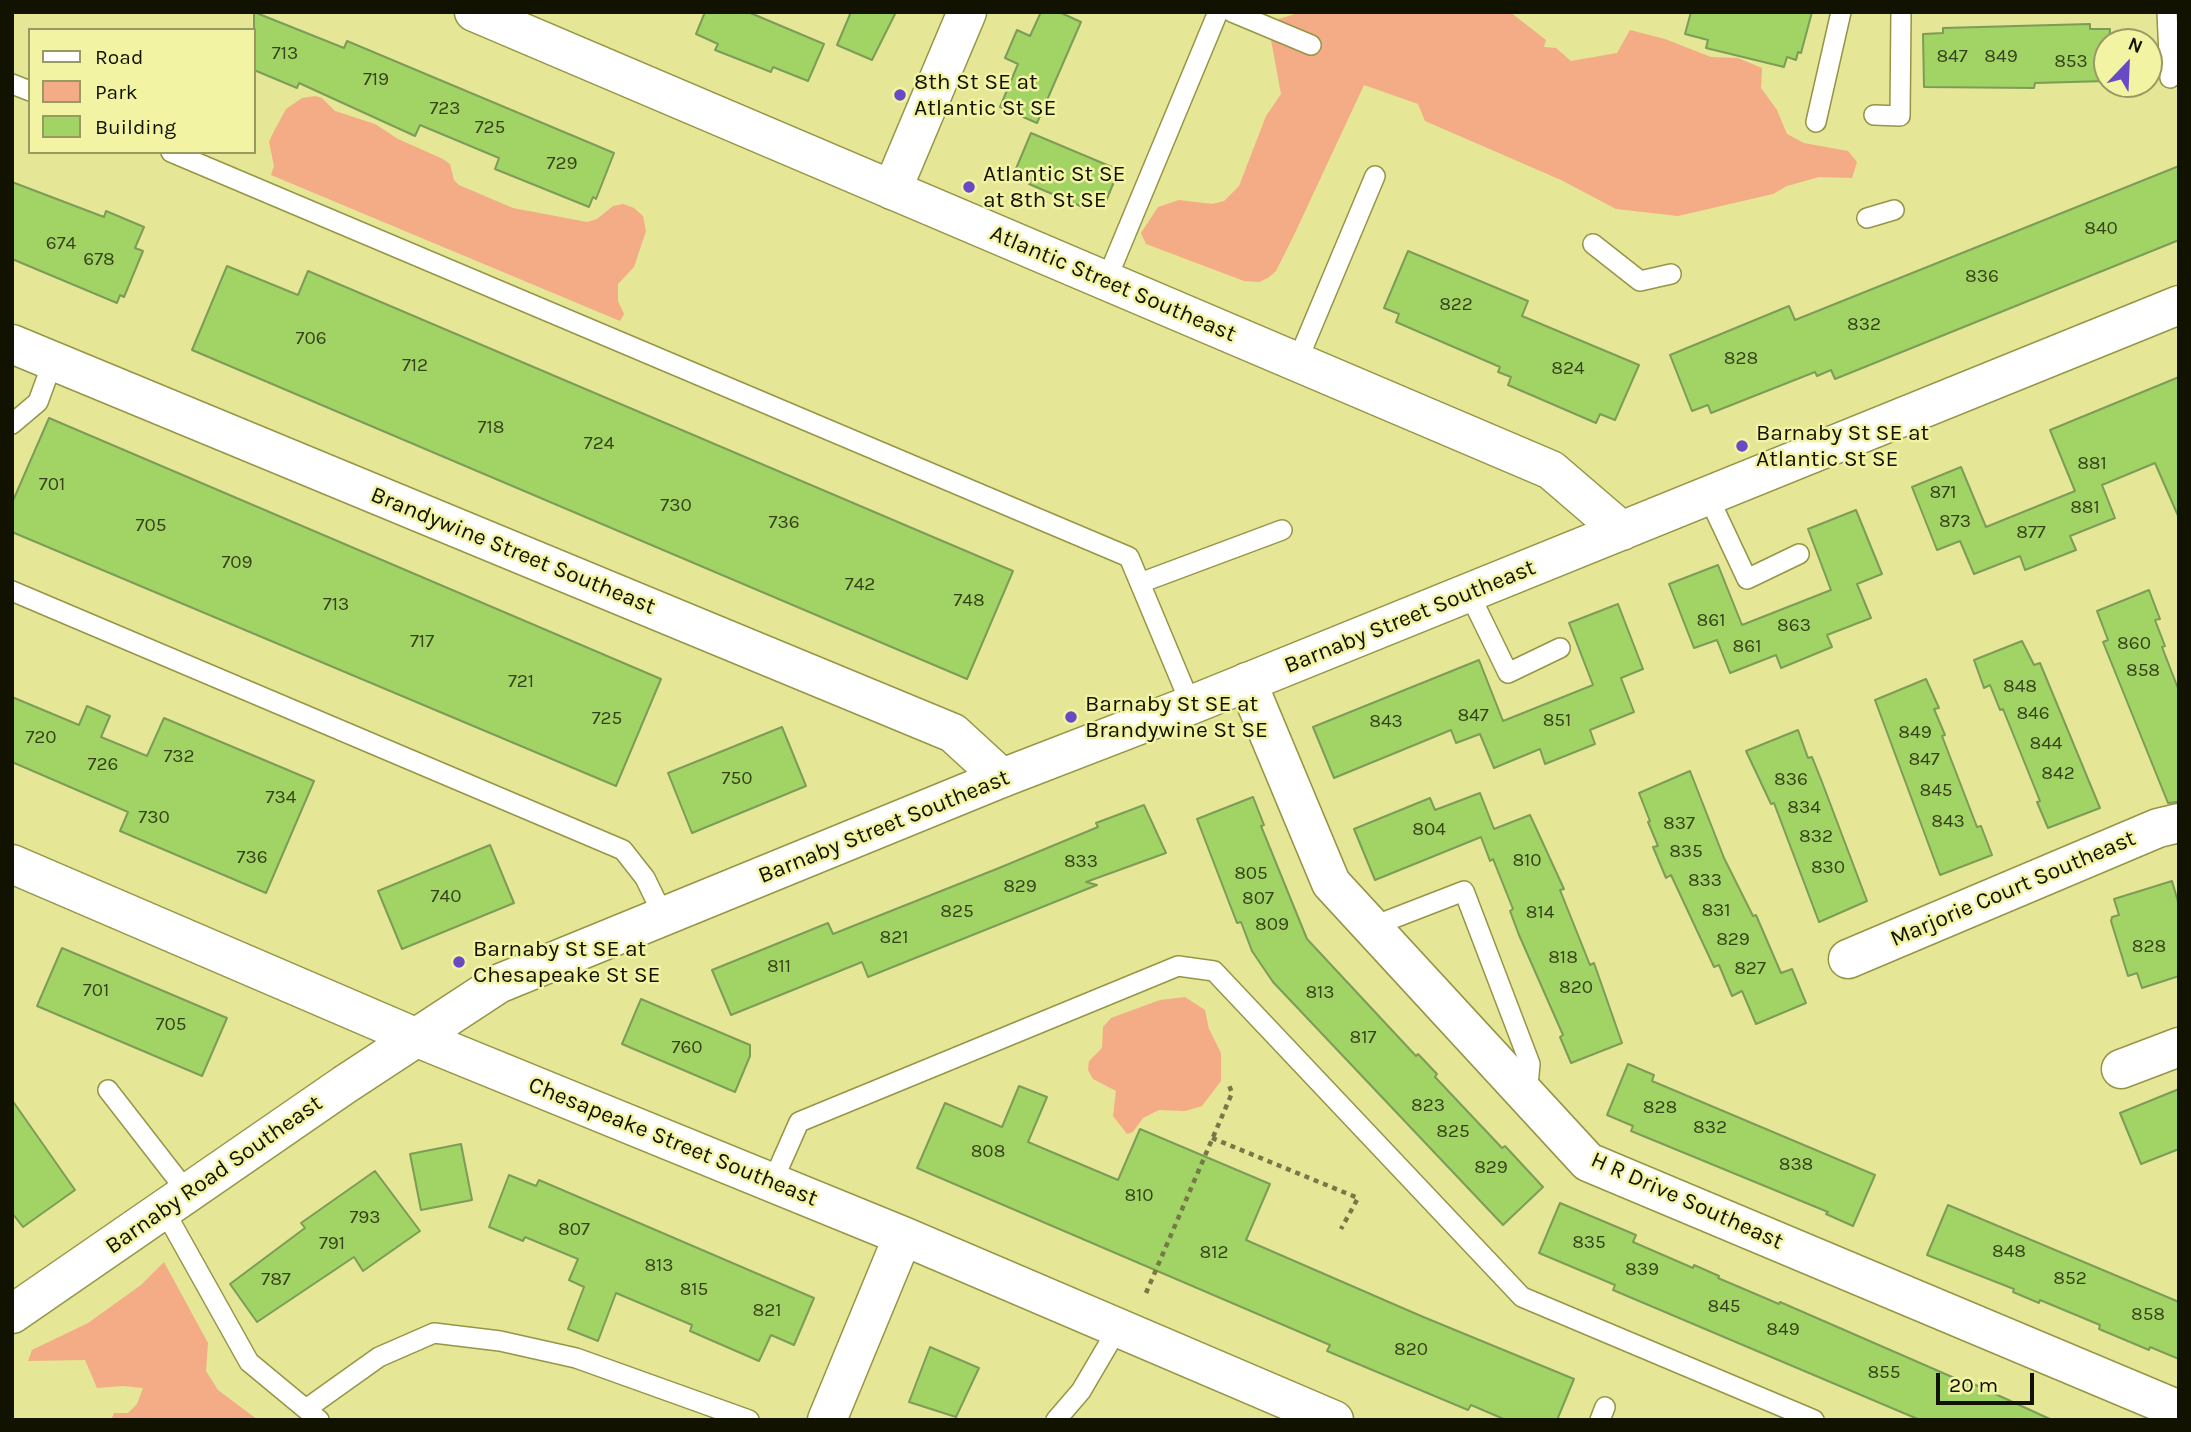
<!DOCTYPE html>
<html>
<head>
<meta charset="utf-8">
<style>
	body { margin:0 }
	#map { position:relative; width:2191px; height:1432px; overflow:hidden; background:#e5e696; font-family:Karla,sans-serif }
	canvas { display:block }
	.frame { position:absolute; inset:0; border:14px solid #121200; pointer-events:none }
	.legend { position:absolute; left:28px; top:28px; width:228px; height:126px; box-sizing:border-box; background:#f2f4a3; border:2px solid #989a62; margin:0; padding:9px 12px; list-style:none; font-size:21px; color:#121200 }
	.legend li { display:flex; align-items:center; gap:14px; height:35px }
	.legend b { width:35px; border:2px solid #989a62 }
	.north { position:absolute; left:2093px; top:28px; width:70px; height:70px; box-sizing:border-box; background:#f2f4a3; border:2px solid #989a62; border-radius:50%; rotate:23deg; font-size:19px; font-weight:700; line-height:28px; text-align:center; color:#121200 }
	.north::after { content:''; display:block; margin:auto; width:24px; height:32px; background:#684bc4; clip-path:polygon(50% 0,100% 100%,50% 72%,0 100%) }
	.scale { position:absolute; left:1936px; top:1373px; width:98px; height:32px; box-sizing:border-box; border:4px solid #121200; border-top:0; padding-left:9px; font-size:21px; line-height:24px; white-space:nowrap; color:#121200; -webkit-text-stroke:5px #f2f4a3; paint-order:stroke }
</style>
</head>
<body>
<div id="map">
<canvas width="2191" height="1432"></canvas>
<div class="frame"></div>
<ul class="legend">
<li><b style="height:9px;background:#fff"></b>Road</li>
<li><b style="height:19px;background:#f3ac85"></b>Park</li>
<li><b style="height:19px;background:#a1d365"></b>Building</li>
</ul>
<div class="north">N</div>
<div class="scale">20 m</div>
</div>
<script>
const c = document.querySelector('canvas').getContext('2d');
c.lineJoin = 'round';
function fillPath(path, color) { c.fillStyle = color; c.fill(path, 'evenodd'); }
const poly = rows => new Path2D(rows.map(r => 'M' + r).join(''));
function strokePath(path, color, width, dash) { c.strokeStyle = color; c.lineWidth = width; c.lineCap = dash ? 'butt' : 'round'; c.setLineDash(dash || []); c.stroke(path); }
function write(font, color, halo, rows, align = 'center') {
  c.font = font + ' Karla,sans-serif'; c.lineWidth = 5; c.setLineDash([]); c.textBaseline = 'middle'; c.strokeStyle = halo; c.fillStyle = color; for (const [text, x, y, turn = 0] of rows) {
    c.save(); c.translate(x, y); c.rotate((+turn || 0) * Math.PI / 180); c.textAlign = isNaN(turn) ? turn : align; if (halo) c.strokeText(text, 0, 0); c.fillText(text, 0, 0); c.restore();
  }
}
fillPath(poly([
	[1301,12,1510,12,1546,40,1544,47,1556,48,1571,61,1617,53,1630,30,1665,39,1711,57,1738,58,1762,68,1761,88,1777,110,1787,134,1804,143,1848,151,1857,162,1852,178,1819,177,1787,186,1773,194,1678,216,1616,209,1561,180,1425,121,1418,104,1364,85,1294,235,1276,271,1268,278,1259,282,1244,281,1146,244,1141,233,1158,207,1179,200,1212,204,1224,201,1239,186,1266,116,1281,94,1269,29,1279,19],
	[315,96,322,98,335,111,375,124,398,139,443,159,450,164,454,180,459,185,513,208,587,222,597,219,613,206,623,204,634,208,643,216,646,231,634,267,618,284,618,301,624,314,620,321,271,175,274,166,269,142,273,133,286,109,302,98],
	[1185,997,1205,1010,1209,1029,1221,1053,1221,1081,1202,1106,1185,1111,1159,1110,1143,1118,1133,1132,1127,1134,1113,1116,1116,1091,1093,1079,1088,1070,1089,1061,1102,1048,1103,1027,1111,1018,1160,1000],
	[164,1262,208,1343,206,1371,218,1390,258,1420,111,1420,114,1413,128,1413,137,1404,143,1388,123,1386,97,1388,85,1360,28,1361,32,1350,88,1323,141,1285]
]), '#f3ac85');
const building = poly([
	[254,12,344,48,347,41,614,153,596,199,593,197,589,207,495,169,499,158,420,125,415,136,299,83,297,88,254,70,254,12],
	[705,12,748,12,824,44,808,81,773,67,771,72,715,50,718,44,696,34,705,12],
	[851,12,896,12,872,60,837,45,851,12],
	[1041,12,1059,12,1081,22,1037,123,1000,107,1018,64,1005,58,1017,30,1030,36,1041,12],
	[1691,12,1812,12,1801,53,1798,52,1796,60,1787,57,1784,67,1706,48,1708,40,1685,34,1691,12],
	[2090,24,2090,29,2110,29,2107,81,2035,83,2034,88,1924,87,1923,34,1943,33,1943,28,2090,24],
	[1031,133,1119,170,1103,208,1088,201,1085,208,1029,184,1032,178,1015,171,1031,133],
	[2179,166,2179,240,1835,379,1831,370,1817,376,1815,372,1711,413,1708,405,1692,411,1670,355,1789,306,1795,320,2179,166],
	[12,182,104,217,106,211,144,227,135,248,143,251,124,297,120,295,117,303,12,259,12,182],
	[1408,251,1528,301,1522,316,1639,365,1615,420,1600,414,1596,423,1508,385,1511,377,1498,372,1500,367,1396,322,1399,314,1384,308,1408,251],
	[227,266,298,295,308,271,1013,571,967,679,192,350,227,266],
	[2179,377,2179,518,2155,463,2102,485,2115,518,2070,536,2076,550,2025,570,2020,556,1974,574,1960,541,1937,550,1912,487,1961,467,1986,527,2075,491,2050,430,2179,377],
	[49,418,661,679,616,786,12,532,12,503,49,418],
	[1856,510,1882,574,1857,584,1871,618,1827,635,1832,647,1781,668,1776,655,1730,673,1717,640,1694,648,1669,584,1718,565,1742,625,1831,590,1808,529,1856,510],
	[2149,590,2160,619,2155,620,2165,646,2162,647,2179,691,2179,802,2168,803,2103,642,2108,640,2097,611,2149,590],
	[1618,604,1643,669,1621,678,1634,712,1590,730,1595,744,1545,764,1540,749,1494,768,1480,734,1456,743,1451,730,1334,778,1313,727,1479,660,1503,721,1593,685,1569,623,1618,604],
	[2022,641,2034,665,2040,663,2100,808,2048,828,2037,802,2040,801,2003,709,2000,710,1990,685,1984,688,1974,660,2022,641],
	[1926,679,1939,708,1934,709,1945,735,1942,736,1977,827,1981,826,1992,855,1940,875,1875,700,1926,679],
	[12,697,79,725,87,706,110,716,101,737,147,756,164,718,314,781,266,893,120,831,128,812,12,762,12,697],
	[782,727,806,786,692,833,668,773,782,727],
	[1798,730,1808,758,1812,757,1822,782,1867,901,1819,922,1774,803,1771,804,1746,751,1798,730],
	[1690,771,1724,858,1753,916,1756,915,1781,973,1792,969,1806,1003,1756,1024,1742,991,1732,996,1719,965,1714,967,1671,875,1666,878,1653,847,1658,846,1648,822,1650,821,1639,793,1690,771],
	[1480,793,1494,829,1530,815,1564,889,1560,890,1590,965,1594,963,1622,1043,1571,1063,1560,1037,1563,1035,1519,935,1510,911,1513,909,1493,859,1490,861,1481,837,1375,880,1354,829,1430,798,1435,810,1480,793],
	[1253,797,1264,825,1261,826,1307,939,1416,1056,1418,1054,1437,1074,1435,1077,1502,1148,1505,1146,1543,1187,1503,1225,1273,982,1252,951,1241,922,1237,923,1197,819,1253,797],
	[1144,805,1166,853,1086,882,1097,885,868,977,862,962,731,1015,712,970,828,923,833,934,999,868,1098,827,1096,823,1144,805],
	[490,845,514,903,402,949,378,891,490,845],
	[2172,881,2179,905,2179,976,2142,988,2137,973,2128,976,2111,921,2112,917,2119,915,2114,899,2172,881],
	[62,948,227,1018,202,1076,37,1006,62,948],
	[641,999,750,1045,750,1056,735,1092,622,1044,641,999],
	[1628,1064,1654,1075,1652,1081,1875,1175,1853,1226,1826,1214,1828,1212,1631,1131,1633,1126,1607,1115,1628,1064],
	[1019,1086,1047,1097,1028,1142,1118,1180,1140,1129,1270,1184,1246,1240,1421,1316,1574,1379,1557,1420,1506,1420,1471,1405,1468,1410,1327,1351,1330,1345,917,1168,945,1103,1002,1127,1019,1086],
	[2179,1089,2179,1149,2141,1164,2120,1113,2179,1089],
	[12,1100,75,1190,23,1227,12,1213,12,1100],
	[461,1144,472,1200,421,1210,410,1154,461,1144],
	[375,1171,420,1231,363,1271,354,1257,257,1322,230,1284,305,1228,301,1223,375,1171],
	[509,1175,536,1186,539,1180,814,1298,794,1345,771,1335,759,1361,690,1331,692,1325,616,1293,598,1341,568,1329,584,1287,569,1280,578,1259,525,1237,523,1241,489,1227,509,1175],
	[1560,1203,1636,1235,1633,1242,1693,1268,1694,1265,1719,1276,1718,1278,1779,1304,1780,1302,1966,1383,1967,1381,2052,1420,1920,1420,1613,1290,1615,1285,1539,1253,1560,1203],
	[1948,1205,2179,1302,2179,1359,2150,1347,2149,1350,2099,1329,2100,1325,2040,1300,2039,1303,2013,1292,2014,1289,1927,1255,1948,1205],
	[930,1347,979,1368,956,1417,909,1402,930,1347]
]);
fillPath(building, '#a1d365');
strokePath(building, '#7c9c57', 2);
const service = poly([
	[1232,12,1311,45],
	[2167,12,2170,78],
	[12,84,30,91],
	[1874,115,1900,116,1901,12],
	[1816,122,1841,12],
	[171,152,1129,557,1191,705],
	[1867,218,1894,210],
	[1593,244,1640,281,1671,274],
	[1106,281,1218,12],
	[1297,362,1375,176],
	[12,424,38,402,53,361],
	[1708,496,1747,579,1799,554],
	[1140,583,1282,530],
	[12,591,623,850,645,878,664,917],
	[1469,593,1508,673,1560,648],
	[1371,927,1464,891,1530,1064,1527,1095],
	[108,1090,188,1193],
	[772,1183,799,1122,1178,966,1214,971,1522,1297,1814,1420],
	[164,1210,249,1362,319,1420],
	[306,1409,379,1357,434,1333,500,1341,576,1358,749,1420],
	[1056,1420,1081,1391,1118,1328],
	[1600,1420,1605,1407]
]);
const minor = poly([
	[892,190,967,12],
	[12,344,953,733,1002,778],
	[1247,682,1331,883,1588,1162,2179,1410],
	[12,864,415,1037,903,1236,1334,1420],
	[1848,959,2158,828,2179,823],
	[2121,1069,2179,1047],
	[827,1420,903,1236]
]);
const tertiary = poly([
	[474,12,1551,470,1622,531],
	[12,1314,344,1085,498,984,1002,778,1191,705,2179,305]
]);
strokePath(service, '#959546', 22);
strokePath(minor, '#959546', 41);
strokePath(tertiary, '#959546', 41);
strokePath(poly([
	[1212,1138,1358,1198,1341,1229],
	[1146,1293,1232,1093,1229,1085]
]), '#777848', 4.5, [5, 5]);
strokePath(service, '#fff', 19);
strokePath(minor, '#fff', 38);
strokePath(tertiary, '#fff', 38);
for (const [x, y, r, color] of [
	[900,95,7,"#684bc4"],
	[969,187,7,"#684bc4"],
	[1742,446,7,"#684bc4"],
	[1071,717,7,"#684bc4"],
	[459,962,7,"#684bc4"]
]) { const dot = new Path2D(); dot.arc(x, y, r, 0, 2 * Math.PI); c.fillStyle = color; c.fill(dot); strokePath(dot, '#f2f4a3', 2.5); }
write('19px', '#364219', null, [
	["713",285,54],
	["847",1952,57],
	["849",2001,57],
	["853",2071,62],
	["719",376,80],
	["723",445,109],
	["725",490,128],
	["729",562,164],
	["840",2101,229],
	["674",61,244],
	["678",99,260],
	["836",1982,277],
	["822",1456,305],
	["832",1864,325],
	["706",311,339],
	["828",1741,359],
	["712",415,366],
	["824",1568,369],
	["718",491,428],
	["724",599,444],
	["881",2092,464],
	["701",52,485],
	["871",1943,493],
	["730",676,506],
	["881",2085,508],
	["873",1955,522],
	["736",784,523],
	["705",151,526],
	["877",2031,533],
	["709",237,563],
	["742",860,585],
	["748",969,601],
	["713",336,605],
	["861",1711,621],
	["863",1794,626],
	["717",422,642],
	["860",2134,644],
	["861",1747,647],
	["858",2143,671],
	["721",521,682],
	["848",2020,687],
	["846",2033,714],
	["847",1473,716],
	["725",607,719],
	["851",1557,721],
	["843",1386,722],
	["849",1915,733],
	["720",41,738],
	["844",2046,744],
	["732",179,757],
	["847",1924,760],
	["726",103,765],
	["842",2058,774],
	["750",737,779],
	["836",1791,780],
	["845",1936,791],
	["734",281,798],
	["834",1804,808],
	["730",154,818],
	["843",1948,822],
	["837",1679,824],
	["804",1429,830],
	["832",1816,837],
	["835",1686,852],
	["736",252,858],
	["810",1527,861],
	["833",1081,862],
	["830",1828,868],
	["805",1251,874],
	["833",1705,881],
	["829",1020,887],
	["740",446,897],
	["807",1258,899],
	["831",1716,911],
	["825",957,912],
	["814",1540,913],
	["809",1272,925],
	["821",894,938],
	["829",1733,940],
	["828",2149,947],
	["818",1563,958],
	["811",779,967],
	["827",1750,969],
	["820",1576,988],
	["701",96,991],
	["813",1320,993],
	["705",171,1025],
	["817",1363,1038],
	["760",687,1048],
	["823",1428,1106],
	["828",1660,1108],
	["832",1710,1128],
	["825",1453,1132],
	["808",988,1152],
	["838",1796,1165],
	["829",1491,1168],
	["810",1139,1196],
	["793",365,1218],
	["807",574,1230],
	["835",1589,1243],
	["791",332,1244],
	["848",2009,1252],
	["812",1214,1253],
	["813",659,1266],
	["839",1642,1270],
	["852",2070,1279],
	["787",276,1280],
	["815",694,1290],
	["845",1724,1307],
	["821",767,1311],
	["858",2148,1315],
	["849",1783,1330],
	["820",1411,1350],
	["855",1884,1373]
]);
write('23px', '#121200', '#f2f4a3', [
	["8th St SE at",914,82],
	["Atlantic St SE",914,108],
	["Atlantic St SE",983,174],
	["at 8th St SE",983,200],
	["Barnaby St SE at",1756,433],
	["Atlantic St SE",1756,459],
	["Barnaby St SE at",1085,704],
	["Brandywine St SE",1085,730],
	["Barnaby St SE at",473,949],
	["Chesapeake St SE",473,975]
], 'left');
write('23px', '#121200', '#f2f4a3', [
	["Atlantic Street Southeast",1113,284,23],
	["Brandywine Street Southeast",513,551,22],
	["Barnaby Street Southeast",1410,617,-22],
	["Barnaby Street Southeast",884,827,-22],
	["Marjorie Court Southeast",2013,889,-23],
	["Chesapeake Street Southeast",673,1142,22],
	["Barnaby Road Southeast",214,1175,-35],
	["H R Drive Southeast",1687,1201,24]
]);
</script>
</body>
</html>
